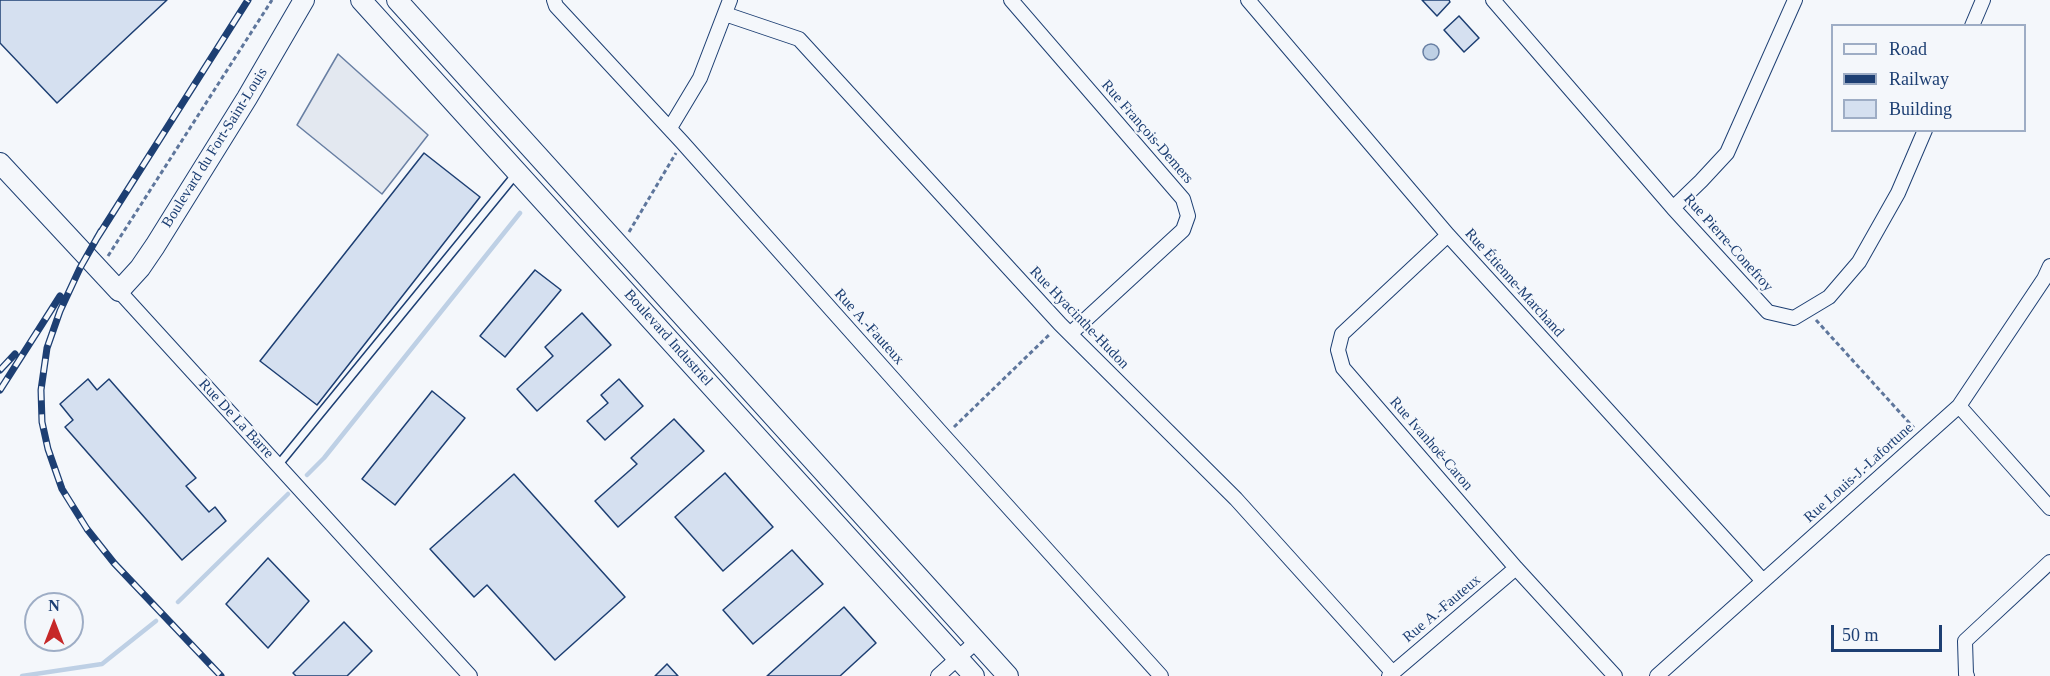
<!DOCTYPE html>
<html>
<head>
<meta charset="utf-8">
<style>
	body { margin:0 }
	#map { position:relative; width:2050px; height:676px; overflow:hidden; background:#f4f7fb; font-family:"Times New Roman",serif }
	canvas { display:block }
	.legend { position:absolute; left:1831px; top:24px; width:195px; height:108px; box-sizing:border-box; background:#f4f7fb; border:2px solid #9eadc5; margin:0; padding:8px 10px; list-style:none; font-size:18px; color:#1d3f73 }
	.legend li { display:flex; align-items:center; gap:12px; height:30px }
	.legend b { width:30px; border:2px solid #9eadc5 }
	.north { position:absolute; left:24px; top:592px; width:60px; height:60px; box-sizing:border-box; background:#f4f7fb; border:2px solid #9eadc5; border-radius:50%; rotate:0deg; font-size:16px; font-weight:700; line-height:24px; text-align:center; color:#1d3f73 }
	.north::after { content:''; display:block; margin:auto; width:21px; height:27px; background:#c62828; clip-path:polygon(50% 0,100% 100%,50% 72%,0 100%) }
	.scale { position:absolute; left:1831px; top:625px; width:111px; height:27px; box-sizing:border-box; border:3px solid #1d3f73; border-top:0; padding-left:8px; font-size:18px; line-height:21px; white-space:nowrap; color:#1d3f73; -webkit-text-stroke:4px #f4f7fb; paint-order:stroke }
</style>
</head>
<body>
<div id="map">
<canvas width="2050" height="676"></canvas>
<ul class="legend">
<li><b style="height:8px;background:#f4f7fb"></b>Road</li>
<li><b style="height:8px;background:#1d3f73"></b>Railway</li>
<li><b style="height:16px;background:#d5e0f0"></b>Building</li>
</ul>
<div class="north">N</div>
<div class="scale">50 m</div>
</div>
<script>
const c = document.querySelector('canvas').getContext('2d');
c.lineJoin = 'round';
function fillPath(path, color) { c.fillStyle = color; c.fill(path, 'evenodd'); }
const poly = rows => new Path2D(rows.map(r => 'M' + r).join(''));
function strokePath(path, color, width, dash) { c.strokeStyle = color; c.lineWidth = width; c.lineCap = dash ? 'butt' : 'round'; c.setLineDash(dash || []); c.stroke(path); }
function write(font, color, halo, rows, align = 'center') {
  c.font = font + ' "Times New Roman",serif'; c.lineWidth = 4.5; c.setLineDash([]); c.textBaseline = 'middle'; c.strokeStyle = halo; c.fillStyle = color; for (const [text, x, y, turn = 0] of rows) {
    c.save(); c.translate(x, y); c.rotate((+turn || 0) * Math.PI / 180); c.textAlign = isNaN(turn) ? turn : align; if (halo) c.strokeText(text, 0, 0); c.fillText(text, 0, 0); c.restore();
  }
}
const parking = poly([
	[338,54,428,135,382,194,297,125,338,54]
]);
fillPath(parking, '#e3e8f0');
strokePath(parking, '#687fa3', 1.5);
const water = poly([
	'1423 52a8 8 0 1 1 16 0a8 8 0 1 1-16 0Z'
]);
fillPath(water, '#bed0e5');
strokePath(water, '#687fa3', 1.5);
strokePath(poly([
	[307,475,324,458,520,213],
	[178,602,288,494],
	[22,676,102,664,156,621]
]), '#bed0e5', 4.5);
const building = poly([
	[0,0,167,0,57,103,0,43,0,0],
	[1422,0,1449,0,1450,2,1437,16,1422,0],
	[1459,16,1479,38,1464,52,1444,30,1459,16],
	[424,153,480,197,317,405,260,361,424,153],
	[535,270,561,290,505,357,480,336,535,270],
	[582,313,611,345,537,411,517,389,553,356,545,347,582,313],
	[88,379,97,390,109,379,196,478,186,486,209,512,215,507,226,521,182,560,65,427,73,420,60,404,88,379],
	[619,379,643,406,605,440,587,421,608,403,601,395,619,379],
	[432,391,465,418,395,505,362,479,432,391],
	[674,419,704,451,618,527,595,501,637,464,631,458,674,419],
	[725,473,773,527,723,571,675,517,725,473],
	[514,474,625,597,555,660,487,585,474,597,430,549,514,474],
	[792,550,823,584,753,644,723,610,792,550],
	[268,558,309,601,268,648,226,604,268,558],
	[844,607,876,643,840,676,767,676,844,607],
	[344,622,372,651,347,676,296,676,293,673,344,622],
	[667,664,678,676,655,676,667,664]
]);
fillPath(building, '#d5e0f0');
strokePath(building, '#1d3f73', 1.5);
const lane = poly([
	[279,464,516,174]
]);
const street = poly([
	[554,0,556,6,682,142,944,436,1161,676],
	[1011,0,1183,199,1188,216,1183,230,1070,334],
	[1248,0,1448,235,1763,581],
	[1493,0,1673,208,1768,312,1794,318,1829,297,1859,262,1898,193,1925,130],
	[725,14,799,39,1060,324,1236,499,1393,673],
	[1972,26,1983,0],
	[670,128,700,78,730,0],
	[1673,208,1701,181,1727,153,1795,0],
	[1448,235,1342,334,1338,350,1343,368,1516,568,1615,676],
	[119,291,470,676],
	[1959,406,2050,508],
	[938,676,977,641],
	[1389,676,1516,568],
	[1657,676,1959,406,2044,279,2050,266],
	[1967,676,1966,674,1965,641,2050,562]
]);
const secondary = poly([
	[361,0,974,676],
	[397,0,1008,676],
	[0,163,119,291,140,268,155,246,247,98,304,0]
]);
strokePath(lane, '#1d3f73', 10);
strokePath(street, '#1d3f73', 16);
strokePath(secondary, '#1d3f73', 22);
strokePath(poly([
	[629,232,676,153],
	[108,256,272,0],
	[1816,320,1914,428],
	[954,427,1050,334]
]), '#5e769c', 3, [4.5, 3]);
strokePath(lane, '#f4f7fb', 7);
strokePath(street, '#f4f7fb', 14);
strokePath(secondary, '#f4f7fb', 20);
const rail = poly([
	[101,231,80,268,60,311,47,348,41,390,42,422,48,449,62,489,87,529,114,563,221,676],
	[97,238,248,0],
	[0,370,15,354],
	[0,390,60,296]
]);
strokePath(rail, '#1d3f73', 7);
strokePath(rail, '#f4f7fb', 4.5, [14]);
write('15px', '#1d3f73', '#f4f7fb', [
	["Rue François-Demers",1147,132,49],
	["Boulevard du Fort-Saint-Louis",215,148,-58],
	["Rue Pierre-Conefroy",1728,243,48],
	["Rue Étienne-Marchand",1514,283,48],
	["Rue Hyacinthe-Hudon",1079,318,46],
	["Rue A.-Fauteux",869,327,48],
	["Boulevard Industriel",668,338,48],
	["Rue De La Barre",236,419,47],
	["Rue Ivanhoë-Caron",1431,444,49],
	["Rue Louis-J.-Lafortune",1859,473,-42],
	["Rue A.-Fauteux",1442,609,-40]
]);
</script>
</body>
</html>
